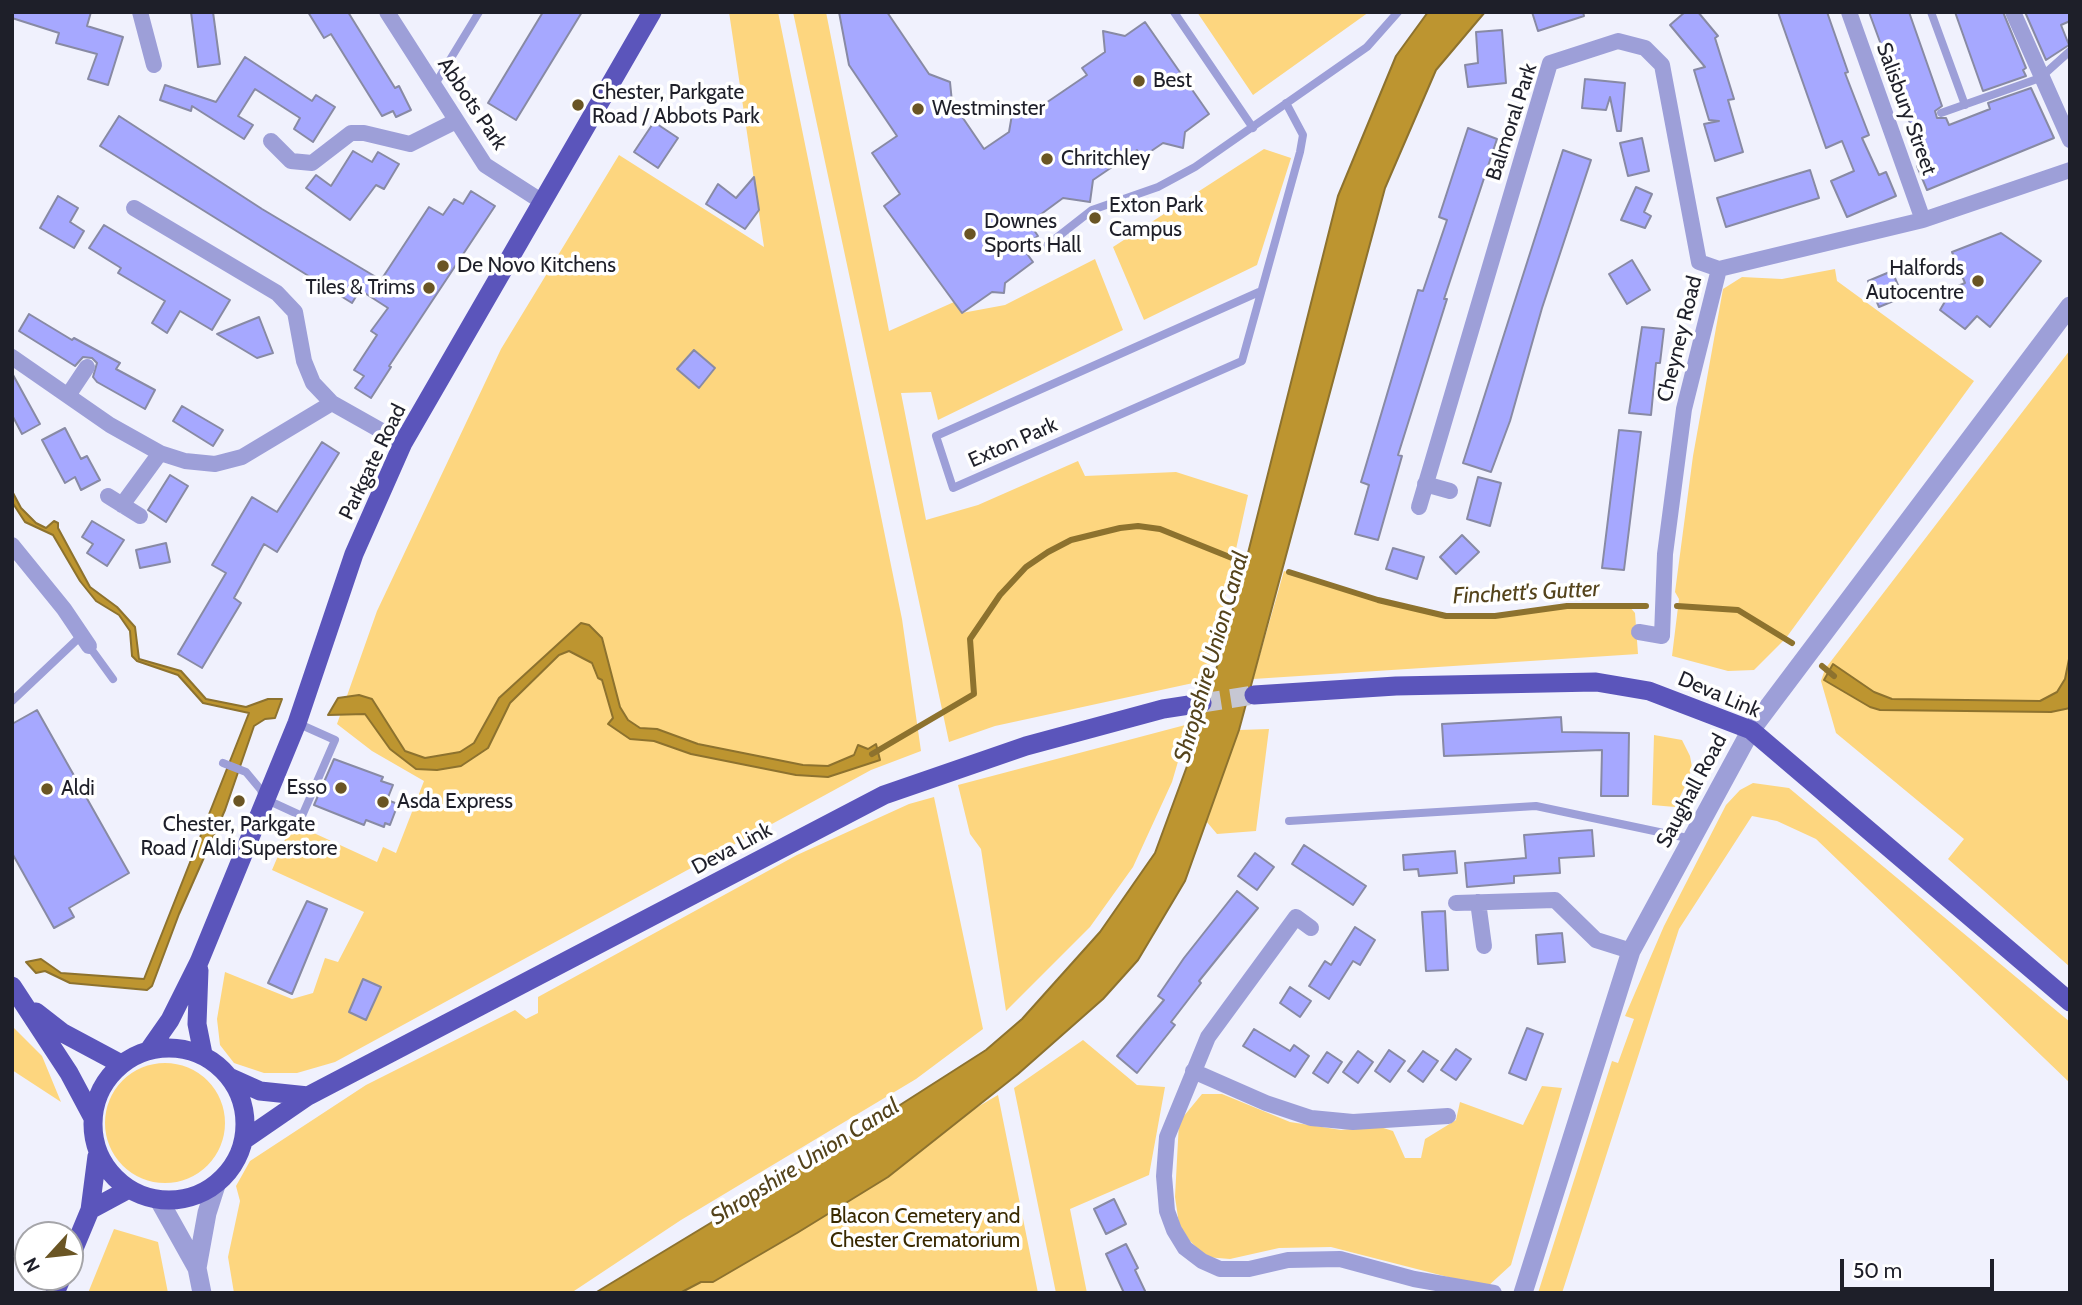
<!DOCTYPE html>
<html>
<head>
<meta charset="utf-8">
<style>
	body { margin:0 }
	#map { position:relative; width:2082px; height:1305px; overflow:hidden; background:#f0f1fd; font-family:Cabin,sans-serif }
	canvas { display:block }
	.frame { position:absolute; inset:0; border:14px solid #1e1f29; pointer-events:none }
	.north { position:absolute; left:14px; top:1221px; width:70px; height:70px; box-sizing:border-box; background:#fff; border:2px solid #a5a5a9; border-radius:50%; rotate:243deg; font-size:19px; font-weight:700; line-height:28px; text-align:center; color:#1e1f29 }
	.north::after { content:''; display:block; margin:auto; width:24px; height:32px; background:#6a5524; clip-path:polygon(50% 0,100% 100%,50% 72%,0 100%) }
	.scale { position:absolute; left:1840px; top:1259px; width:154px; height:32px; box-sizing:border-box; border:4px solid #1e1f29; border-top:0; padding-left:9px; font-size:21px; line-height:24px; white-space:nowrap; color:#1e1f29; -webkit-text-stroke:5px #fff; paint-order:stroke }
</style>
</head>
<body>
<div id="map">
<canvas width="2082" height="1305"></canvas>
<div class="frame"></div>
<div class="north">N</div>
<div class="scale">50 m</div>
</div>
<script>
const c = document.querySelector('canvas').getContext('2d');
c.lineJoin = 'round';
function fillPath(path, color) { c.fillStyle = color; c.fill(path, 'evenodd'); }
const poly = rows => new Path2D(rows.map(r => 'M' + r).join(''));
function strokePath(path, color, width, dash) { c.strokeStyle = color; c.lineWidth = width; c.lineCap = dash ? 'butt' : 'round'; c.setLineDash(dash || []); c.stroke(path); }
function write(font, color, halo, rows, align = 'center') {
  c.font = font + ' Cabin,sans-serif'; c.lineWidth = 7; c.setLineDash([]); c.textBaseline = 'middle'; c.strokeStyle = halo; c.fillStyle = color; for (const [text, x, y, turn = 0] of rows) {
    c.save(); c.translate(x, y); c.rotate((+turn || 0) * Math.PI / 180); c.textAlign = isNaN(turn) ? turn : align; if (halo) c.strokeText(text, 0, 0); c.fillText(text, 0, 0); c.restore();
  }
}
fillPath(poly([
	[729,12,778,12,902,619,921,751,871,770,335,1062,297,1073,264,1073,234,1063,220,1045,217,1019,225,972,292,999,313,993,325,958,338,962,364,912,272,870,292,823,377,862,383,847,396,853,424,781,372,751,337,724,377,611,501,349,619,155,764,247],
	[793,12,826,12,889,331,954,302,962,313,1005,305,1095,259,1123,330,938,420,931,392,901,393,926,520,978,505,1078,461,1085,476,1176,472,1248,495,1207,680,995,726,949,742],
	[1197,12,1369,12,1253,95],
	[1264,149,1291,158,1257,265,1144,320,1113,247],
	[1835,269,1837,281,1974,381,1786,638,1754,670,1728,671,1672,656,1679,599,1675,592,1693,456,1723,289,1742,277,1782,279],
	[2070,350,2070,967,1948,859,1964,839,1836,733,1821,681,1825,669],
	[1284,571,1378,600,1446,616,1495,616,1567,606,1629,606,1635,613,1638,654,1253,679],
	[1189,724,1172,782,1133,867,1090,927,1006,1011,981,849,970,834,958,785],
	[1269,729,1256,831,1217,834,1206,821,1239,730],
	[1654,735,1682,740,1690,756,1692,767,1688,780,1675,807,1652,805],
	[1753,783,1789,788,2070,1022,2070,1083,1816,839,1777,821,1752,816,1679,929,1562,1293,1538,1293,1612,1061,1618,1063,1634,1019,1625,1016,1664,926,1726,805,1740,790],
	[934,797,983,1029,916,1079,681,1220,571,1293,234,1293,228,1257,240,1201,236,1186,250,1161,366,1085,515,1010,526,1019,538,1013,538,997,797,855,909,804],
	[12,1026,42,1056,61,1102,12,1070],
	[1083,1040,1137,1085,1165,1087,1149,1175,1070,1209,1087,1293,1056,1293,1014,1088],
	'105 1123a60 60 0 1 1 120 0a60 60 0 1 1-120 0Z',
	[1542,1086,1562,1088,1511,1265,1487,1287,1331,1247,1279,1248,1230,1259,1206,1257,1189,1240,1179,1224,1175,1197,1179,1122,1202,1094,1222,1094,1290,1122,1341,1130,1377,1126,1393,1131,1405,1158,1421,1158,1425,1139,1456,1120,1460,1102,1523,1125],
	[998,1095,1038,1293,680,1293,701,1282,713,1282,888,1177,969,1112],
	[114,1229,158,1242,168,1293,88,1293]
]), '#fdd67f');
const water = poly([
	[1428,12,1485,12,1436,70,1385,188,1239,730,1185,881,1138,960,1103,999,1018,1074,888,1177,797,1233,713,1282,701,1282,680,1293,595,1293,803,1167,986,1050,1022,1019,1100,932,1155,853,1197,739,1246,561,1338,196,1396,56,1428,12],
	[12,491,21,508,36,523,46,528,54,521,58,523,58,528,90,587,117,607,135,627,139,659,181,671,206,699,246,707,268,699,282,699,275,718,265,719,254,726,225,810,179,914,152,986,147,990,70,983,45,971,36,973,26,962,41,959,61,973,144,979,249,713,203,703,178,675,137,661,132,656,130,631,119,615,96,601,80,581,53,535,25,522,12,502,12,491],
	[581,623,589,625,602,638,620,707,628,720,640,728,657,729,698,744,803,765,828,766,854,755,858,745,868,749,876,744,880,760,828,777,796,775,691,754,654,741,630,739,608,724,613,718,602,680,598,678,592,663,569,651,559,655,510,703,488,748,461,766,437,770,416,769,390,749,365,714,328,715,338,698,359,695,372,699,405,751,425,758,460,752,474,743,499,698,581,623],
	[2070,654,2070,708,2051,712,1880,710,1870,707,1824,680,1833,664,1874,692,1892,699,2040,701,2057,692,2065,679,2070,654]
]);
fillPath(water, '#bd9530');
strokePath(water, '#8d722e', 2);
strokePath(poly([
	[1289,572,1378,600,1446,616,1495,616,1567,606,1646,606],
	[1677,606,1738,610,1792,643],
	[1822,666,1834,676],
	[872,754,974,694,970,639,1000,595,1026,567,1048,552,1071,540,1120,528,1138,526,1160,529,1232,558]
]), '#8d722e', 6);
const building = poly([
	[12,12,91,12,87,26,123,37,108,85,88,79,97,54,56,43,59,33,12,18,12,12],
	[191,12,213,12,220,64,198,67,191,12],
	[308,12,348,12,395,88,399,86,411,110,396,117,393,111,382,116,331,34,324,38,308,12],
	[543,12,582,12,516,120,488,103,543,12],
	[839,12,887,12,929,74,950,82,952,102,984,149,1009,132,1014,103,1040,107,1087,75,1082,68,1105,52,1103,31,1125,36,1145,22,1209,114,1185,132,1183,148,1163,143,1141,158,1137,150,1093,180,1090,202,1063,198,1029,223,1038,236,1022,247,1033,262,1005,283,1004,293,992,292,962,313,884,206,900,194,872,153,897,136,849,65,839,12],
	[1532,12,1583,12,1584,16,1538,31,1532,12],
	[1685,12,1698,12,1718,36,1715,38,1734,99,1728,100,1743,152,1715,161,1704,124,1719,121,1709,120,1694,70,1705,67,1670,25,1685,12],
	[1778,12,1827,12,1848,72,1845,73,1869,135,1862,138,1879,175,1886,172,1896,196,1847,217,1831,181,1854,171,1842,141,1826,148,1778,12],
	[1869,12,1909,12,1942,106,1935,111,1937,118,1946,118,1949,125,1990,109,1988,103,2031,88,2054,138,1927,190,1917,166,1923,164,1913,138,1915,137,1869,12],
	[1955,12,2003,12,2026,68,2023,70,2026,76,1983,91,1955,12],
	[2025,12,2070,12,2070,21,2061,25,2069,45,2046,60,2025,12],
	[1502,30,1506,83,1468,87,1465,65,1478,63,1476,32,1502,30],
	[245,57,312,101,316,95,335,107,313,142,294,129,300,118,255,89,238,116,253,125,244,139,192,106,191,111,160,100,165,85,216,102,245,57],
	[1585,79,1625,83,1621,131,1617,131,1610,97,1606,110,1582,108,1585,79],
	[119,116,262,209,381,280,429,207,443,215,454,199,463,204,471,191,495,206,389,366,391,367,371,398,355,388,364,376,354,370,377,335,371,331,388,308,360,290,352,303,100,146,119,116],
	[654,122,678,138,658,168,634,152,654,122],
	[1468,128,1497,139,1444,299,1447,299,1398,455,1402,456,1378,540,1355,534,1369,485,1361,482,1418,290,1423,291,1447,220,1439,217,1468,128],
	[1642,138,1649,171,1628,176,1620,143,1642,138],
	[1563,150,1591,160,1542,308,1510,421,1491,472,1463,463,1563,150],
	[353,151,372,162,378,152,399,164,384,189,376,185,350,220,306,188,316,175,331,186,353,151],
	[1810,170,1819,198,1726,227,1717,198,1810,170],
	[754,177,759,210,745,229,706,204,718,184,736,198,754,177],
	[1636,187,1652,194,1644,212,1651,216,1645,228,1621,220,1636,187],
	[58,196,78,208,70,222,84,231,74,248,40,228,58,196],
	[104,225,230,300,212,330,180,311,167,333,152,323,165,301,118,273,121,268,89,248,104,225],
	[2001,233,2041,261,1990,327,1977,316,1965,329,1940,310,1953,288,1965,283,1952,252,2001,233],
	[1632,260,1650,290,1627,304,1609,274,1632,260],
	[1892,271,1903,297,1879,307,1868,281,1892,271],
	[29,314,72,340,74,338,120,363,116,369,155,390,145,409,97,382,93,377,97,363,92,358,83,357,75,366,19,331,29,314],
	[259,317,273,353,257,358,217,334,259,317],
	[1642,327,1664,329,1660,363,1656,363,1651,415,1629,413,1642,327],
	[694,350,715,368,699,388,677,369,694,350],
	[12,373,40,424,22,434,12,415,12,373],
	[182,406,223,430,213,446,173,421,182,406],
	[65,428,81,459,87,456,100,480,81,490,75,477,65,483,42,440,65,428],
	[1619,430,1641,432,1624,570,1602,568,1619,430],
	[322,442,339,453,277,552,264,544,234,598,241,603,202,668,178,654,226,573,212,565,252,497,277,512,322,442],
	[170,475,188,486,166,522,148,510,170,475],
	[1478,477,1501,483,1490,526,1467,519,1478,477],
	[92,521,124,540,107,566,87,553,93,544,82,537,92,521],
	[1462,535,1479,552,1456,574,1440,557,1462,535],
	[166,543,170,562,140,568,136,550,166,543],
	[1393,548,1424,557,1417,579,1386,569,1393,548],
	[37,710,129,873,69,908,74,917,54,928,12,853,12,724,37,710],
	[1561,717,1562,732,1629,733,1628,796,1601,796,1602,750,1444,756,1442,724,1561,717],
	[334,759,383,777,381,781,393,785,387,800,398,804,390,825,385,823,384,827,366,820,364,825,314,805,334,759],
	[1592,830,1594,856,1559,858,1560,873,1514,876,1514,883,1467,887,1465,863,1526,858,1524,835,1592,830],
	[1304,845,1366,886,1353,905,1292,864,1304,845],
	[1455,851,1457,873,1419,876,1418,869,1404,870,1403,855,1455,851],
	[1255,853,1274,867,1257,890,1238,876,1255,853],
	[1237,891,1258,908,1199,981,1201,983,1171,1022,1175,1025,1137,1073,1117,1056,1164,1000,1158,996,1184,958,1237,891],
	[307,901,327,909,292,994,268,983,307,901],
	[1445,911,1448,970,1426,971,1422,912,1445,911],
	[1355,927,1375,940,1360,965,1353,961,1329,999,1309,986,1325,961,1331,965,1355,927],
	[1562,933,1565,962,1538,964,1536,935,1562,933],
	[363,979,381,987,366,1020,349,1012,363,979],
	[1290,987,1311,1001,1300,1017,1280,1003,1290,987],
	[1527,1028,1543,1034,1526,1080,1509,1073,1527,1028],
	[1254,1029,1290,1051,1294,1045,1309,1056,1295,1077,1243,1046,1254,1029],
	[1456,1049,1471,1059,1456,1080,1441,1070,1456,1049],
	[1389,1050,1405,1061,1390,1082,1375,1071,1389,1050],
	[1358,1051,1373,1062,1358,1083,1343,1072,1358,1051],
	[1423,1051,1438,1061,1423,1082,1408,1071,1423,1051],
	[1327,1052,1342,1062,1328,1083,1313,1073,1327,1052],
	[1114,1199,1126,1224,1106,1234,1094,1209,1114,1199],
	[1126,1244,1138,1268,1135,1270,1146,1293,1124,1293,1106,1254,1126,1244]
]);
fillPath(building, '#a6a8ff');
strokePath(building, '#888aa4', 2);
strokePath(poly([
	[1202,703,1254,695]
]), '#c6c7d3', 19, [19, 10]);
strokePath(poly([
	[1174,12,1253,128],
	[1931,12,1965,105],
	[434,86,479,12],
	[1941,113,2040,78,2070,51],
	[1046,246,1092,210,1158,187,1195,167,1367,47,1398,12],
	[1259,292,936,436,953,488,1242,361,1300,152,1303,135,1286,103],
	[89,646,113,679],
	[12,701,83,634],
	[223,763,246,772,261,790,263,798],
	[265,799,302,816,335,740,297,723],
	[1289,821,1536,806,1692,839]
]), '#9d9fd8', 8);
strokePath(poly([
	[140,12,154,65],
	[387,12,485,165,541,201],
	[1849,12,1923,220],
	[2013,12,2070,140],
	[271,141,291,161,312,163,351,133,364,133,410,144,456,121],
	[134,208,277,293,295,312,304,361,313,383,332,403,403,443],
	[12,357,110,425,160,453,185,461,215,464,242,457,332,403],
	[69,394,87,367],
	[1425,484,1450,491],
	[108,496,140,516],
	[122,505,160,453],
	[1419,507,1550,63,1618,41,1645,48,1662,65,1699,262,1719,269],
	[12,545,64,609,89,646],
	[1639,632,1662,636,1665,554,1684,409,1719,269,1923,220,2070,170],
	[1478,902,1484,946],
	[1456,903,1555,900,1596,940,1631,951],
	[1311,928,1296,917,1208,1037,1167,1137,1164,1176,1167,1211,1174,1230,1185,1248,1202,1261,1220,1269,1249,1269,1288,1260,1340,1259,1414,1279,1494,1293],
	[1193,1071,1266,1103,1311,1118,1353,1122,1448,1116]
]), '#9d9fd8', 16);
strokePath(poly([
	[159,1200,197,1268,202,1293],
	[197,1268,207,1213,216,1185],
	[1523,1293,1631,951,1751,730,2070,306]
]), '#9d9fd8', 19);
strokePath(poly([
	[1254,695,1396,686,1596,682,1649,691,1751,730,2070,1002],
	[199,970,197,1024,203,1054],
	[12,986,69,1073,93,1118],
	[36,1012,63,1033,121,1064],
	'93 1124a76 76 0 1 1 152 0a76 76 0 1 1-152 0Z',
	[149,1050,170,1020,199,962,297,723,354,554,403,443,652,12],
	[231,1078,260,1091,308,1096],
	[244,1140,308,1096,884,795,1026,746,1163,709,1202,703],
	[90,1210,129,1189],
	[70,1258,90,1210,97,1156],
	[55,1293,62,1277]
]), '#5b55bb', 19);
for (const [x, y, r, color] of [
	[1139,81,7,"#6a5524"],
	[578,105,7,"#6a5524"],
	[918,109,7,"#6a5524"],
	[1047,159,7,"#6a5524"],
	[1095,218,7,"#6a5524"],
	[970,234,7,"#6a5524"],
	[443,266,7,"#6a5524"],
	[1978,281,7,"#6a5524"],
	[429,288,7,"#6a5524"],
	[341,788,7,"#6a5524"],
	[47,789,7,"#6a5524"],
	[239,801,7,"#6a5524"],
	[383,802,7,"#6a5524"]
]) { const dot = new Path2D(); dot.arc(x, y, r, 0, 2 * Math.PI); c.fillStyle = color; c.fill(dot); strokePath(dot, '#fff', 2.5); }
write('21px', '#1e1f29', '#fff', [
	["Best",1153,81],
	["Chester, Parkgate",592,93],
	["Road / Abbots Park",592,117],
	["Westminster",932,109],
	["Chritchley",1061,159],
	["Exton Park",1109,206],
	["Campus",1109,230],
	["Downes",984,222],
	["Sports Hall",984,246],
	["De Novo Kitchens",457,266],
	["Halfords",1964,269,"right"],
	["Autocentre",1964,293,"right"],
	["Tiles & Trims",415,288,"right"],
	["Esso",327,788,"right"],
	["Aldi",61,789],
	["Asda Express",397,802],
	["Chester, Parkgate",239,825,"center"],
	["Road / Aldi Superstore",239,849,"center"]
], 'left');
write('21px', '#1e1f29', '#fff', [
	["Abbots Park",472,104,56],
	["Salisbury Street",1906,109,70],
	["Balmoral Park",1512,122,-72],
	["Cheyney Road",1680,339,-76],
	["Exton Park",1013,443,-24],
	["Parkgate Road",373,462,-64],
	["Deva Link",1719,695,23],
	["Saughall Road",1692,791,-62],
	["Deva Link",732,849,-28]
]);
write('21px', '#392900', '#fff', [
	["Blacon Cemetery and",925,1217],
	["Chester Crematorium",925,1241]
]);
write('italic 23px', '#54431b', '#fff', [
	["Finchett's Gutter",1526,593,-3],
	["Shropshire Union Canal",1212,657,-74],
	["Shropshire Union Canal",805,1162,-32]
]);
</script>
</body>
</html>
